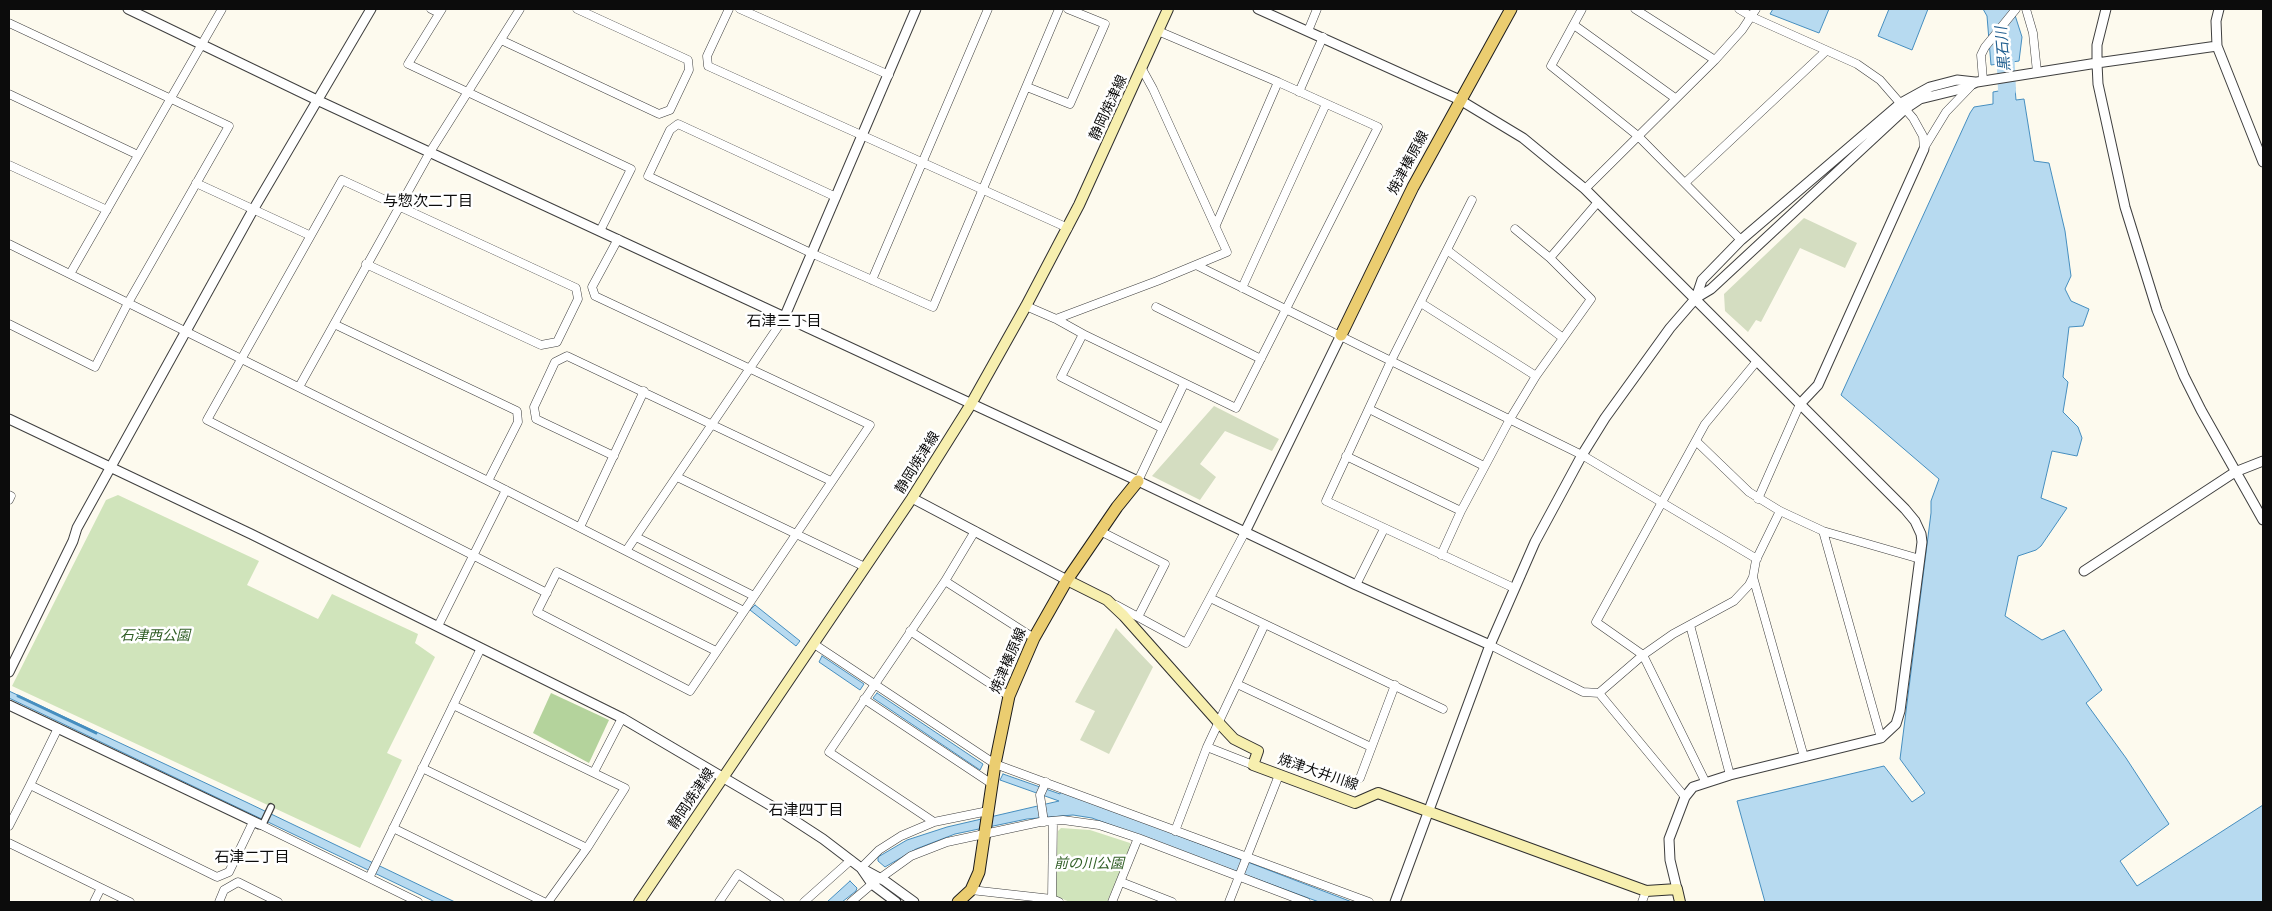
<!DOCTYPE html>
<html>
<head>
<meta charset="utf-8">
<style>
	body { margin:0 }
	#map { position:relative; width:2272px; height:911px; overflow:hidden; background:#fdfaee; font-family:"Source Serif 4",serif }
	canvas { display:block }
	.frame { position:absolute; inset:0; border:10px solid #0c0c0c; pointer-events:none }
</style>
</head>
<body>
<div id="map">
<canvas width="2272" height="911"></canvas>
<div class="frame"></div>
</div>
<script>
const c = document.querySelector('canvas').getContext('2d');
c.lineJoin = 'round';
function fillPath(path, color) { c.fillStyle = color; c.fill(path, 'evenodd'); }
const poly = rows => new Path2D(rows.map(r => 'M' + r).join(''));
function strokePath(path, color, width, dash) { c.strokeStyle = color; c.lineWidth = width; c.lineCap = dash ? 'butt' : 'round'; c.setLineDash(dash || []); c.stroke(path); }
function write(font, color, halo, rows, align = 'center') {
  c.font = font + ' "Source Serif 4","Noto Sans JP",serif'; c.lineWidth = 5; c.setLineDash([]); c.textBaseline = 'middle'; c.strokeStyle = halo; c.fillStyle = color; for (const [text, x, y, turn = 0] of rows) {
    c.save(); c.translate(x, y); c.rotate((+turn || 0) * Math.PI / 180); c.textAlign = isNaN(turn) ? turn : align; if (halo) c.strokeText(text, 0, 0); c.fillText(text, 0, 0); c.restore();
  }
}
fillPath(poly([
	[118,495,259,561,247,585,318,619,332,594,418,634,415,643,435,657,387,753,402,760,360,848,12,686,106,500],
	[1061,828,1090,830,1130,843,1130,848,1107,902,1070,902,1055,896,1058,831]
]), '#d0e4bb');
fillPath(poly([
	[551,693,609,720,589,763,533,733]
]), '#b4d39c');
fillPath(poly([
	[1804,218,1857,243,1845,268,1800,248,1761,322,1756,320,1748,332,1725,311,1724,294],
	[1214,406,1279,439,1272,451,1225,431,1200,464,1216,477,1200,500,1152,476],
	[1116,628,1153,667,1109,754,1080,740,1095,711,1075,702]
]), '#d4ddc1');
const water = poly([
	[1773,9,1829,9,1819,33,1770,14,1773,9],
	[1889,9,1928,9,1912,50,1878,36,1889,9],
	[1983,9,2013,9,2022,37,2019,61,1991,65,1987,16,1983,9],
	[2015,88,2016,100,2024,99,2034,161,2049,163,2065,231,2071,276,2065,289,2071,301,2089,309,2083,326,2069,327,2063,377,2068,382,2063,412,2078,427,2082,438,2077,456,2052,451,2041,498,2067,508,2041,546,2036,550,2018,556,2005,616,2042,640,2064,630,2102,690,2086,703,2126,758,2169,824,2120,861,2137,886,2263,805,2263,902,1765,902,1737,801,1884,766,1912,802,1925,793,1900,759,1931,513,1931,501,1939,479,1841,395,1970,113,1974,107,1993,104,1993,92,2015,88],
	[755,605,800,641,796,646,750,610,755,605],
	[822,656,864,684,860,690,819,662,822,656],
	[9,691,246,802,455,902,435,902,9,698,9,691],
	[877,693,983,764,980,770,873,698,877,693],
	[1003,774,1060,794,1062,791,1352,902,1319,902,1092,818,1073,815,1027,819,955,834,916,849,885,867,878,861,878,857,907,840,947,827,1059,801,1000,780,1003,774],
	[850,881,857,888,856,891,842,902,827,902,850,881]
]);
fillPath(water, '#b7daf0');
strokePath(water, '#468ebf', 1);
strokePath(poly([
	[18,696,96,733]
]), '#468ebf', 3);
strokePath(poly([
	[1997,9,2004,25,2007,90]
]), '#b7daf0', 18);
const pedestrian = poly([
	[262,826,271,807]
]);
const minor = poly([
	[431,9,439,13],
	[442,9,408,64,631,169,600,231],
	[729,9,707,56,708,66,1068,228],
	[740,9,889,75],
	[1582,9,1551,66,1638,136,1741,240],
	[1635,9,1715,60],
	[1739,9,1752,17,1857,64,1880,80,1913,118,1923,136,1924,149],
	[2026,9,2033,33,2037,72],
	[9,23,229,126,128,303,95,367,9,324],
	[1574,25,1675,98],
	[1158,31,1278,82,1216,225],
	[1308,31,1317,9],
	[501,40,659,114,670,110,689,70,688,60,577,9],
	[1983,80,1981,55,1985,47,2016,9],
	[1027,87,1070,104,1105,24,1068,9],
	[1299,92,1323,37],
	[9,94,138,155],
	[1924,148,1946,112,1971,86],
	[9,165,107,210],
	[196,183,309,235],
	[1685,183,1826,51],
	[1585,189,1715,60,1742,30,1756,9],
	[836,197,678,124,670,130,648,176,811,253,933,307,1059,9],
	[1472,200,1391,361,1326,501,1514,588],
	[618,239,592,287,595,296,870,425,690,691,537,612,557,572,716,651],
	[9,244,488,481,744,611],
	[1447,250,1563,338],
	[1550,258,1598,202],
	[366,264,541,345,557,342,578,299,576,288,342,180,207,420,547,593],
	[1196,265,1582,455,1757,559],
	[70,274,222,9],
	[872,280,988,9],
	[1242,288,1326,104],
	[1421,303,1536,376],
	[1026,306,1056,319,1157,281,1227,252,1153,89,1142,69],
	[1156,307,1261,359],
	[1056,319,1083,334,1236,408,1378,127,1278,82],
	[334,324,517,411,518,422,488,481],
	[1083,334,1061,377,1162,428],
	[299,387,430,152,520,9],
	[1369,409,1484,466],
	[1696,441,1749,492,1780,511,1823,531,1920,559],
	[614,456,536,419,534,407,555,362,567,356,831,481],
	[1346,456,1461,511],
	[677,477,865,567],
	[1138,481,1184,384],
	[9,495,11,496,9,500],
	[1758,499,1800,404],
	[580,527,644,391],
	[1100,531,1165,564,1138,617],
	[1823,531,1881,738],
	[636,537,754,596],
	[626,551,784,318],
	[1441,555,1461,511,1510,419,1536,376,1591,299,1550,258,1515,229],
	[1753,577,1804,757],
	[945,581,1034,638],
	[1356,585,1384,529],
	[1210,598,1443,709],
	[1116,605,1186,643,1245,532],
	[1690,625,1730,775],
	[438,626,506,490],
	[910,631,1009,696],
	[814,644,995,764,1369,902],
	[1490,645,1583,692,1599,693],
	[1237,684,1371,747],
	[864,699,992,784],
	[453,705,625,788,587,848,548,902],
	[1207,747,1253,765],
	[422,768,587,848],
	[594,772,622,718],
	[1360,778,1395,685],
	[1705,781,1643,655,1596,622,1705,424,1757,361],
	[30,785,58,728],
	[1685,797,1599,693,1643,655,1673,634,1734,601,1749,585,1753,577,1756,560,1780,511],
	[934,822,829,752,945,581,975,531],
	[1044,822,1040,795,1046,782],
	[259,824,418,902],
	[9,826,30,785,217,877,229,872,253,822],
	[393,828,544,902],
	[1175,831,1207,747,1264,626],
	[9,843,130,902],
	[861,868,879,850,901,836,934,822,988,811],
	[369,878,481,648],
	[1121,882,1172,902],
	[971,890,1052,899,1059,902],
	[1052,899,1053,821],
	[94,902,101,888],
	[219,902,224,890,238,882,278,902],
	[719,902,738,874,780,902],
	[804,902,851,860],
	[851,902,872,884,911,856,947,842,1040,822,1063,820,1099,825,1138,838,1306,902],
	[1112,902,1138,838],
	[1229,902,1279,775],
	[1642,902,1646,891]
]);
const tertiary = poly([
	[128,9,317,100,1138,481,1356,585,1490,645],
	[1258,9,1460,100,1523,138,1585,189,1800,404],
	[2219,9,2216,21,2217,46,2263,162],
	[2217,46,2097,63,2098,84,2125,207,2157,310,2184,376,2201,410,2263,520],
	[1696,298,1702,280,1741,240,1901,103,1930,87,1957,80,1975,82],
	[784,318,916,9],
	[9,419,251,534,622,718,780,811,823,839,861,868,885,881,914,902],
	[912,498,1067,580],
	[1245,532,1341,335],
	[2084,571,2235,472,2263,461],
	[9,672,73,541,77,528,253,210,371,9],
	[9,705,259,824],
	[861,868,872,884,896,902],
	[1677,889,1670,860,1669,839,1685,797,1693,787,1730,775,1881,738,1896,724,1900,711,1922,542,1921,534,1915,521,1905,509,1800,404,1818,385,1924,149],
	[1395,902,1490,645,1535,542,1582,455,1605,418,1670,328,1696,298,1711,289,1905,109,1920,99,1961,89,1977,82,2097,63,2097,45,2106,9]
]);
const secondary = poly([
	[1067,580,1107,600,1124,616,1219,723,1234,739,1258,751,1253,765,1355,803,1378,793,1646,891,1677,889,1680,902],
	[639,902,912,498,971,404,1026,306,1079,205,1168,9]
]);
const primary = poly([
	[1341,335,1413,187,1511,9],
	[958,902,971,890,979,872,995,764,1009,696,1034,638,1067,580,1117,507,1138,481]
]);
strokePath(pedestrian, '#3f3f3f', 8);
strokePath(minor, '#3f3f3f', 9);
strokePath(tertiary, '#3f3f3f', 11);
strokePath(secondary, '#2e2e2e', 12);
strokePath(primary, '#1d1d1d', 13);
strokePath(pedestrian, '#fff', 5.5);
strokePath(minor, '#fff', 8);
strokePath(tertiary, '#fff', 9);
strokePath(secondary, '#f7efaf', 10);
strokePath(primary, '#ebcd70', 11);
write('14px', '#0c0c0c', '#fff', [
	["静岡焼津線",1109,108,-65],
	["焼津榛原線",1409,163,-62],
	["静岡焼津線",918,463,-58],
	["焼津榛原線",1009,661,-67],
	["焼津大井川線",1318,773,19],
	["静岡焼津線",692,799,-56]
]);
write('italic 14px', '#2f5d24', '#fff', [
	["石津西公園",155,636],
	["前の川公園",1089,864]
]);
write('italic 15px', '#236091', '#fff', [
	["黒石川",2004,49,-95]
]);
write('15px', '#0c0c0c', '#fff', [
	["与惣次二丁目",428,202],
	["石津三丁目",784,322],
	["石津四丁目",806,811],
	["石津二丁目",252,858]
]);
</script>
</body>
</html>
